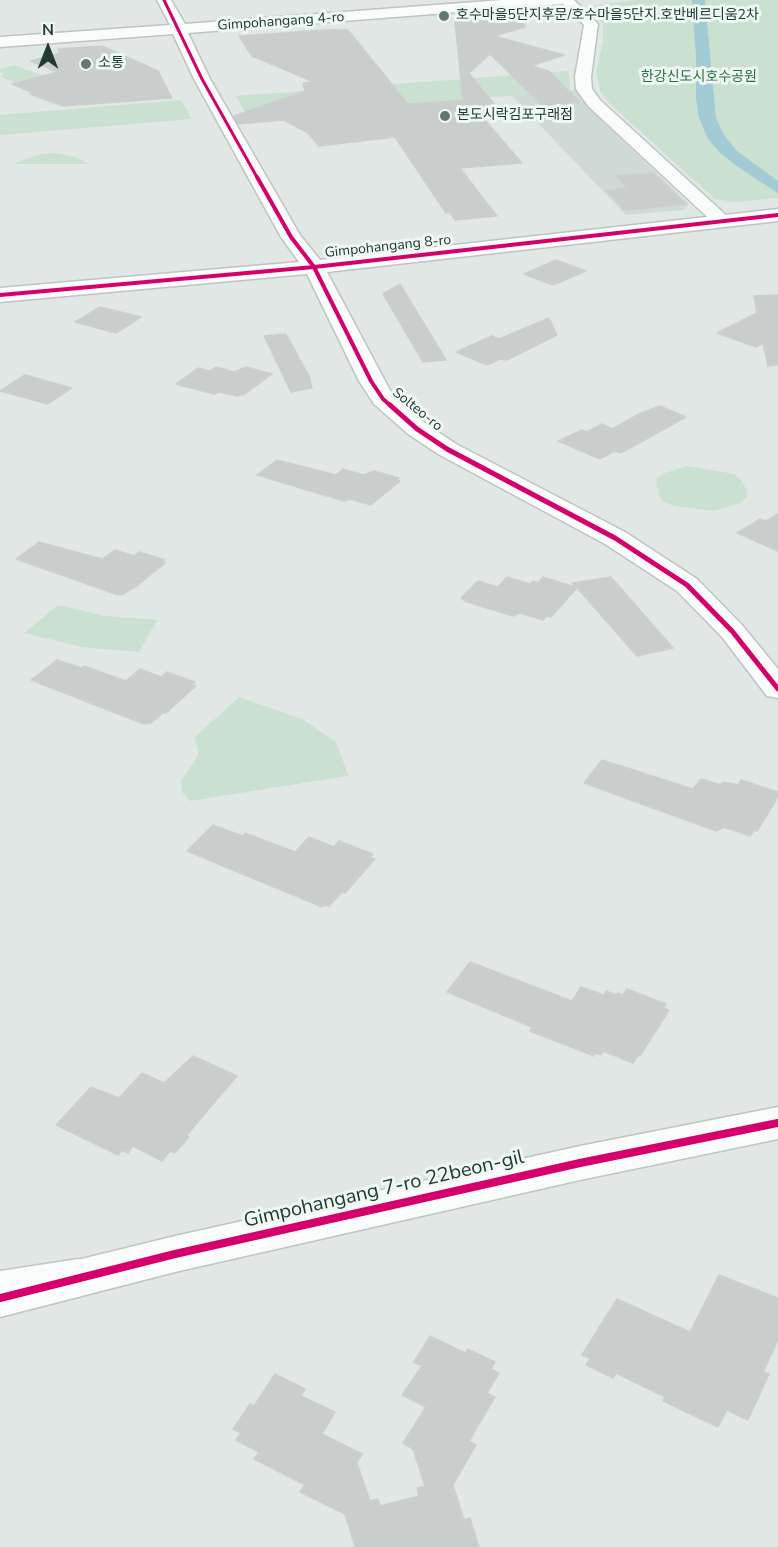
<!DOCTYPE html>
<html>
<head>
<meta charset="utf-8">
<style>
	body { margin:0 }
	#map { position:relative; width:778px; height:1547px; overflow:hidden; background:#e1e7e4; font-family:"Nunito Sans",sans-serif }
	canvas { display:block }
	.north { position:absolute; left:18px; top:18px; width:60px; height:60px; -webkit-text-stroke:4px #eff7f3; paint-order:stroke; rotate:0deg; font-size:16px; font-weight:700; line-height:24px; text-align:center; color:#203a34 }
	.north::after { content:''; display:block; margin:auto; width:21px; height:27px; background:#203a34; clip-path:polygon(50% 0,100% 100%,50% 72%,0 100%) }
</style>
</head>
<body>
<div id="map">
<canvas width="778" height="1547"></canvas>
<div class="north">N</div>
</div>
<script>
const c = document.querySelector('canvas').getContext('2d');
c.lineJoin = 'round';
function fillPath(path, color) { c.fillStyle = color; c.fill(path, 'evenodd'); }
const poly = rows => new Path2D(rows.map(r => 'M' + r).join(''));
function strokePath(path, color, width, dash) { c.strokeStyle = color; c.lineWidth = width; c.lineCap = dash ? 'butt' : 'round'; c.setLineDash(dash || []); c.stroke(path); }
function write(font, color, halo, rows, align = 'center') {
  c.font = font + ' "Nunito Sans","Noto Sans KR",sans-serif'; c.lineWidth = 6; c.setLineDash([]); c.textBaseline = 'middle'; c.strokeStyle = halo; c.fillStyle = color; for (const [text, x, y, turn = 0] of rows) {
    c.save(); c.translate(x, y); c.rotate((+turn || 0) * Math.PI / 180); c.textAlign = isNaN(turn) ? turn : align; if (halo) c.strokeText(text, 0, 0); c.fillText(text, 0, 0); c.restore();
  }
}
fillPath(poly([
	[576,90,589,108,689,204,682,210,626,215,511,95]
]), '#cfd9d5');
fillPath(poly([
	[639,0,778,0,778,198,735,202,715,199,609,103,600,91,596,73,603,42,603,24,586,6],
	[14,65,44,76,17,83,0,77,4,74,0,72,0,69],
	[569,71,570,91,247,116,236,96],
	[181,100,192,119,0,135,0,115],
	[54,153,76,157,89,164,13,164,37,155],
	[687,466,734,474,742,481,747,491,747,497,740,503,713,511,674,506,664,502,658,495,660,490,656,486,657,478,665,473],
	[58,605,105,616,157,620,139,652,82,647,24,633],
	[239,697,302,719,336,742,348,774,347,776,190,801,182,792,181,781,198,756,198,748,194,738]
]), '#cae1d2');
fillPath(poly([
	[692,0,705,0,716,118,724,135,737,151,778,181,778,193,738,167,720,153,708,139,699,118,696,98,696,57]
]), '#a1ccd6');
const building = poly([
	[459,21,524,21,525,27,494,36,564,55,531,66,549,71,579,102,542,105,490,54,469,73,504,116,483,118,522,163,460,168,497,216,455,220,450,212,446,213,395,137,319,146,308,133,284,120,238,124,234,116,305,91,303,83,314,82,252,56,239,36,326,30,348,30,408,104,463,100,455,22,459,21],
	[102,46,158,71,172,98,63,106,30,94,33,93,12,84,58,72,30,61,60,53,58,49,102,46],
	[653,173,686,204,625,210,606,190,628,188,616,176,653,173],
	[556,260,586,271,553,285,524,274,556,260],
	[400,284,446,360,423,362,383,294,400,284],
	[778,295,778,365,768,366,763,343,756,347,717,333,757,313,754,296,778,295],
	[100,307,141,317,116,333,75,322,100,307],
	[549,318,557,335,507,360,500,359,487,365,456,352,492,336,499,339,549,318],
	[286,334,309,376,312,388,291,392,264,336,286,334],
	[216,367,234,372,246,367,272,374,245,394,237,396,220,392,214,394,176,384,198,368,210,371,216,367],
	[25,375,72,388,48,404,0,391,25,375],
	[660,406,686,417,621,453,614,451,600,459,558,441,582,430,587,432,602,424,612,429,641,413,660,406],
	[277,460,336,475,343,469,363,475,374,471,399,478,397,480,400,481,371,505,350,499,344,501,257,475,277,460],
	[778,514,778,551,737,533,760,519,766,521,778,514],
	[39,542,102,559,115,550,134,556,139,552,165,560,162,562,165,563,138,585,123,594,118,595,16,559,39,542],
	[507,577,530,584,533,581,538,583,543,577,575,587,572,583,611,577,673,648,637,656,577,588,551,617,547,616,543,620,520,613,513,616,464,601,465,600,461,598,478,581,498,587,507,577],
	[57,660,82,668,84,666,126,681,140,669,161,677,167,672,195,682,192,685,196,686,166,713,164,712,151,723,144,724,31,680,57,660],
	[602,760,693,789,701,779,721,785,723,782,738,785,741,780,778,792,778,797,757,831,754,830,750,836,724,827,716,831,584,783,602,760],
	[213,825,243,836,245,833,295,852,309,837,334,847,339,841,373,854,370,857,375,859,345,893,342,892,329,906,324,905,322,907,187,851,213,825],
	[470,962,572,1001,581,987,604,995,606,991,616,995,618,993,623,995,627,989,666,1004,663,1008,669,1010,640,1056,638,1055,633,1063,603,1051,601,1055,595,1053,594,1056,530,1031,532,1027,447,992,470,962],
	[193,1056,237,1076,186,1136,189,1137,175,1153,170,1151,162,1161,133,1146,128,1153,122,1150,118,1155,56,1125,91,1087,119,1098,142,1073,164,1083,193,1056],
	[719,1275,778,1298,778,1340,763,1372,769,1374,748,1420,727,1410,718,1427,663,1401,665,1397,616,1373,613,1378,586,1365,590,1358,582,1355,617,1299,690,1332,719,1275],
	[430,1336,465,1353,468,1349,495,1362,491,1369,499,1373,487,1393,495,1397,469,1441,476,1445,453,1485,464,1520,470,1518,479,1547,355,1547,345,1514,300,1492,305,1485,254,1459,259,1452,236,1440,241,1433,233,1429,250,1404,254,1406,275,1374,305,1389,301,1396,335,1412,322,1434,362,1454,357,1463,370,1501,378,1499,380,1506,419,1496,417,1488,425,1486,413,1449,403,1443,426,1407,402,1395,422,1366,414,1362,430,1336]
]);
fillPath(building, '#c9cecc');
strokePath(building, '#cad0cd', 1.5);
const minor = poly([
	[559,0,574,0,598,24,591,77,592,89,600,100,728,217,731,221,728,225,716,225,588,106,576,89,575,77,584,25,559,0]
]);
const tertiary = poly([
	[157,0,171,0,185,24,502,0,569,0,562,4,188,33,210,79,300,235,320,260,778,209,778,221,327,272,392,394,426,424,456,444,625,532,697,579,742,625,778,669,778,698,767,696,722,637,677,591,605,544,438,454,408,434,374,404,359,381,307,274,0,302,0,288,299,262,281,237,194,79,173,34,0,47,0,37,170,25,157,0],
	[778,1107,778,1139,580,1180,175,1272,0,1317,0,1279,175,1236,580,1146,778,1107]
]);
const secondary = poly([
	[78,1259,94,1265,100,1278,94,1291,78,1297,0,1309,0,1271,78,1259]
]);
strokePath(minor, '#bec4c1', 3);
strokePath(tertiary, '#bec4c1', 3);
strokePath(secondary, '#bec5c2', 3);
fillPath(minor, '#fafbfb');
fillPath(tertiary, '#fafbfb');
fillPath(secondary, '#fafbfb');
strokePath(poly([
	[164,0,202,79,258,179]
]), '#d6006c', 3);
strokePath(poly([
	[257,177,291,237,314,267,371,381,383,399,392,407],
	[0,295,314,267,778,215]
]), '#d6006c', 4);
strokePath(poly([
	[390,405,417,429,447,449,615,538,687,585,732,631,778,689]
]), '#d6006c', 5);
strokePath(poly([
	[0,1298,175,1254,580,1163,778,1123]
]), '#d6006c', 8);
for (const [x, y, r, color] of [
	[444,16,6,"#647772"],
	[86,64,6,"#647772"],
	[445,116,6,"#647772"]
]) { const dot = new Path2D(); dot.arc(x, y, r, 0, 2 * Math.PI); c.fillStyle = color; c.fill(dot); strokePath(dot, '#eff7f3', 2); }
write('14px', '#203a34', '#eff7f3', [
	["호수마을5단지후문/호수마을5단지.호반베르디움2차",456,16],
	["소통",98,64],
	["본도시락김포구래점",457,116]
], 'left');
write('14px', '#203a34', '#eff7f3', [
	["Gimpohangang 4-ro",281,22,-4],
	["Gimpohangang 8-ro",388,247,-6],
	["Solteo-ro",417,410,39]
]);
write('14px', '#2a7049', '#eff7f3', [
	["한강신도시호수공원",699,78]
]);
write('20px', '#203a34', '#eff7f3', [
	["Gimpohangang 7-ro 22beon-gil",384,1190,-13]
]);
</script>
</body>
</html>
